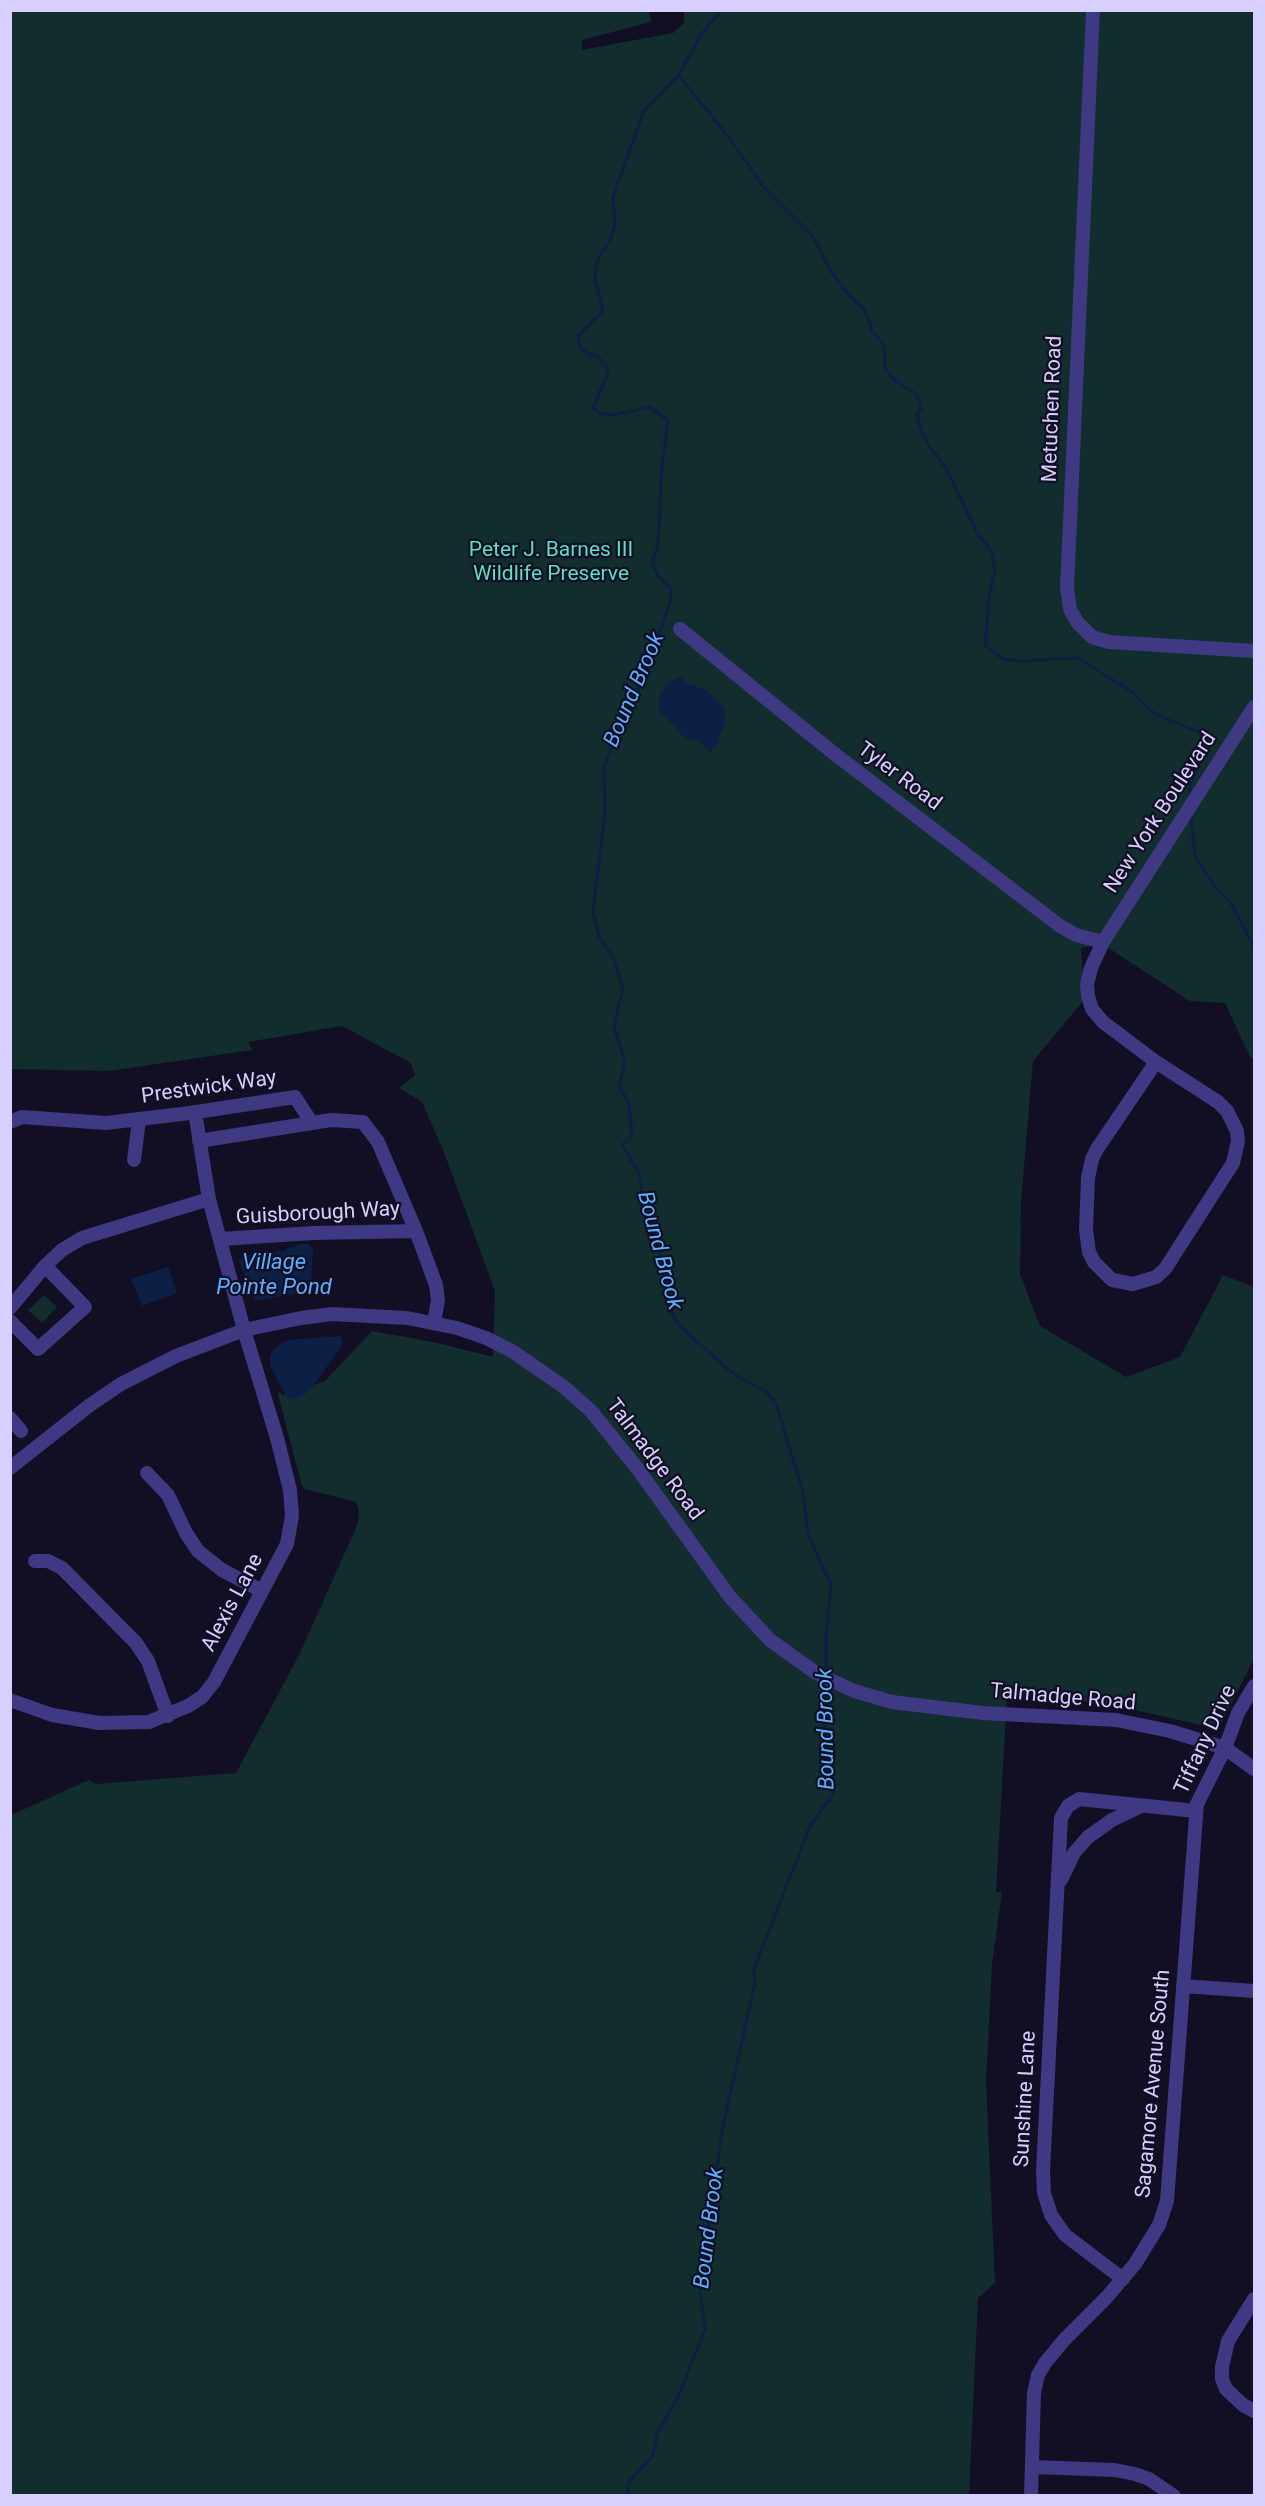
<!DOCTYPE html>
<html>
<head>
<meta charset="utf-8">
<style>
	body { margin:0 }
	#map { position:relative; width:1265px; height:2506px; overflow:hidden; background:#120e23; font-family:Roboto,sans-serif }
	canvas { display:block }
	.frame { position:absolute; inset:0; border:12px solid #d7d0ff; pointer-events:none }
</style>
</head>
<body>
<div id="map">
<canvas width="1265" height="2506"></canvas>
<div class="frame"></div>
</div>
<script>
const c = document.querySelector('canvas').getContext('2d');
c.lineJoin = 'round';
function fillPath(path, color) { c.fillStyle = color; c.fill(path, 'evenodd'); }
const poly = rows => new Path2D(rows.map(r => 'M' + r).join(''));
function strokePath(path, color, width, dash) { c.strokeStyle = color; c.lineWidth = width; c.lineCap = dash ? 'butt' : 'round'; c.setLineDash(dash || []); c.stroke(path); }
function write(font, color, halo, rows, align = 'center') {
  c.font = font + ' Roboto,sans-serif'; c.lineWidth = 4.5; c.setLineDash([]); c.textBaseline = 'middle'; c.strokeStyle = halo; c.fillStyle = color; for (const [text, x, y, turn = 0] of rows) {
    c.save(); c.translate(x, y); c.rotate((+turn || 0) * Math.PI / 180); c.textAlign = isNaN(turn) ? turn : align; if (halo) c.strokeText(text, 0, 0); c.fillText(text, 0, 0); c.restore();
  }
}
fillPath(poly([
	[11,11,649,11,651,22,582,40,582,50,673,33,684,23,684,11,1254,11,1254,1060,1250,1057,1225,1003,1190,1001,1102,944,1081,948,1084,1000,1033,1061,1021,1203,1020,1274,1040,1326,1126,1377,1180,1357,1223,1275,1254,1287,1254,1659,1221,1724,1210,1727,1130,1709,1053,1696,1007,1695,996,1892,1002,1892,992,1965,986,2082,995,2283,978,2298,969,2495,11,2495,11,1815,89,1780,96,1784,236,1773,300,1653,358,1523,359,1512,356,1502,305,1489,301,1483,277,1390,283,1395,325,1381,372,1331,433,1342,493,1357,495,1291,445,1155,422,1102,399,1088,415,1075,411,1063,342,1026,248,1042,252,1050,109,1071,11,1069],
	[44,1295,57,1307,42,1323,28,1310]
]), '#112d2d');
fillPath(poly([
	[680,676,688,684,707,690,724,708,725,724,720,733,716,746,711,752,699,741,684,737,659,710,659,696,668,682],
	[299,1244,308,1244,313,1249,311,1287,306,1292,255,1301,239,1260,246,1255,283,1251],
	[168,1267,177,1293,142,1306,131,1279],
	[341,1336,343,1345,309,1391,300,1397,291,1399,285,1394,270,1366,270,1356,273,1349,287,1340]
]), '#0c1f44');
strokePath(poly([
	[721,10,701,35,678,76,644,111,613,197,615,224,610,241,601,253,596,267,595,279,603,310,578,336,581,350,598,357,607,366,608,372,593,408,599,413,613,415,650,407,668,421,662,467,658,546,652,563,659,577,671,588,670,603,636,696,616,725,612,747,604,767,605,812,593,912,599,937,613,957,623,988,614,1026,625,1063,619,1086,629,1104,632,1135,622,1145,639,1173,645,1212,668,1274,671,1286,667,1295,673,1315,679,1325,726,1368,740,1378,767,1392,776,1404,803,1492,808,1535,831,1585,826,1638,826,1674],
	[679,76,728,136,762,185,813,236,830,270,848,294,864,309,870,323,872,332,884,344,885,368,892,378,917,395,921,408,917,415,922,432,929,446,946,468,977,533,992,552,995,572,989,595,985,646,1003,659,1023,661,1078,658,1132,692,1155,714,1201,733,1202,758,1190,784,1190,796],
	[1191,815,1195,856,1217,890,1231,903,1254,947],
	[627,2496,629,2482,653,2455,657,2434,679,2395,705,2329,700,2291,702,2278,709,2269,709,2221,723,2126,755,1983,754,1969,810,1826,833,1794,824,1753,826,1683]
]), '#0c1f44', 3);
strokePath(poly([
	[1093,10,1067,588,1070,609,1077,622,1092,637,1109,642,1254,651],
	[680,629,836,755,1060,926,1076,935,1103,942],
	[1156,1062,1218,1102,1227,1111,1237,1131,1238,1141,1233,1163,1165,1269,1156,1277,1133,1284,1112,1280,1094,1262,1089,1252,1086,1230,1088,1178,1092,1159,1097,1149,1156,1062],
	[1156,1062,1103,1022,1092,1009,1088,996,1087,984,1091,968,1103,942,1254,707],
	[10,1122,22,1117,106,1123,190,1113,295,1097,312,1123,331,1120,363,1122,378,1142,416,1231,436,1285,438,1300,434,1323],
	[199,1141,312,1123],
	[134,1160,139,1120],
	[221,1239,313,1233,416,1231],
	[10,1308,45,1266,62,1250,82,1238,209,1199],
	[10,1321,38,1349,85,1307,45,1266],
	[10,1418,21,1431],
	[10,1468,90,1405,121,1384,176,1356,244,1330,301,1318,332,1314,407,1318,457,1328,486,1338,512,1351,564,1387,591,1411,637,1468,730,1597,770,1640,816,1673,854,1691,892,1702,983,1713,1116,1720,1170,1731,1225,1748,1254,1769],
	[147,1473,168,1495,186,1533,198,1551,222,1570,262,1591],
	[35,1561,48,1561,62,1568,136,1643,148,1661,168,1716],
	[10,1700,52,1715,99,1723,149,1722,188,1706,202,1697,214,1682,287,1544,292,1516,290,1490,277,1438,244,1330,209,1199,195,1112],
	[1061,1880,1074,1853,1088,1837,1112,1820,1141,1806],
	[1183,1986,1254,1991],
	[1123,2279,1065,2235,1051,2215,1044,2193,1043,2171,1061,1818,1068,1806,1079,1799,1196,1811],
	[1254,2299,1228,2341,1222,2367,1222,2379,1226,2389,1243,2405,1254,2411],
	[1033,2467,1115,2470,1135,2474,1149,2479,1174,2496],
	[1031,2496,1034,2393,1038,2375,1045,2363,1064,2340,1106,2298,1135,2264,1159,2225,1167,2201,1197,1804,1225,1748,1238,1713,1254,1686]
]), '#3e3982', 14);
write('21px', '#d7d0ff', '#120e23', [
	["Metuchen Road",1053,409,-88],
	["Tyler Road",899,777,37],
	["New York Boulevard",1161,813,-57],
	["Prestwick Way",209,1088,-8],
	["Guisborough Way",318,1214,-3],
	["Talmadge Road",654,1460,53],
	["Alexis Lane",233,1603,-62],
	["Talmadge Road",1063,1698,5],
	["Tiffany Drive",1206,1740,-65],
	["Sagamore Avenue South",1154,2084,-85],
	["Sunshine Lane",1026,2099,-87]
]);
write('21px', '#5cdfc2', '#120e23', [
	["Peter J. Barnes III",551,551],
	["Wildlife Preserve",551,575]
]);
write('italic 22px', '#5eb0fe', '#120e23', [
	["Bound Brook",635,690,-67],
	["Bound Brook",659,1251,75],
	["Village",274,1263],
	["Pointe Pond",274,1288],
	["Bound Brook",827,1729,-91],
	["Bound Brook",710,2228,-83]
]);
</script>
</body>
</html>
